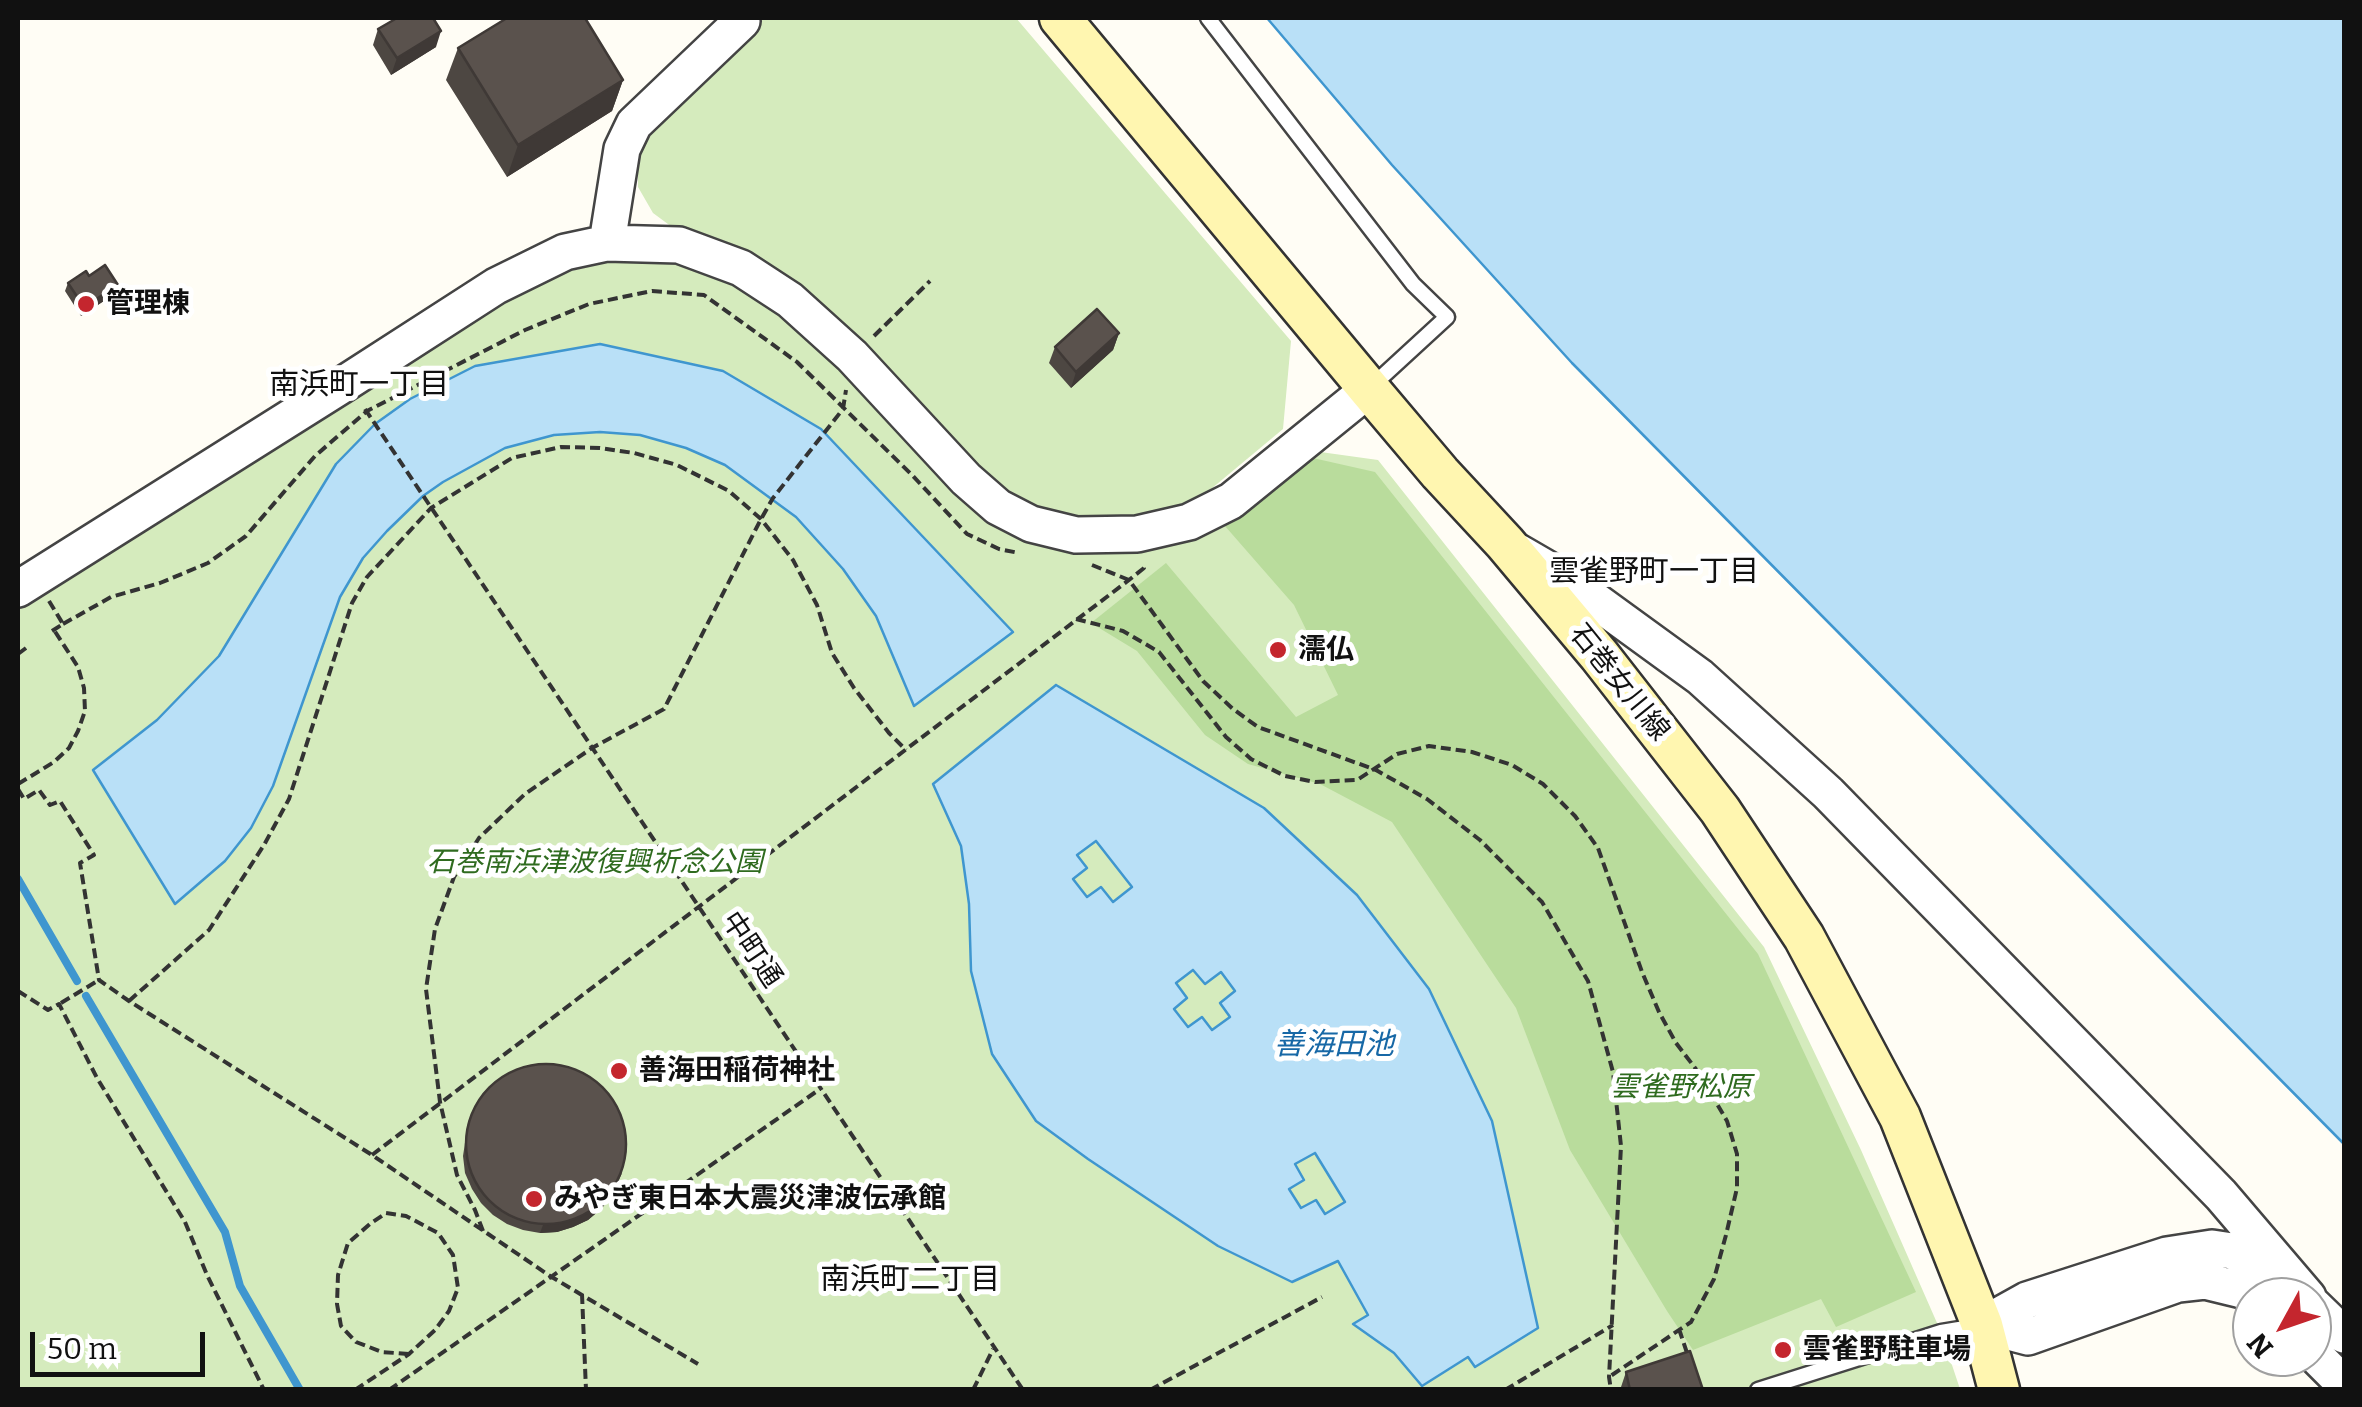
<!DOCTYPE html>
<html>
<head>
<meta charset="utf-8">
<style>
	body { margin:0 }
	#map { position:relative; width:2362px; height:1407px; overflow:hidden; background:#fffdf5; font-family:Bitter,serif }
	canvas { display:block }
	.frame { position:absolute; inset:0; border:20px solid #111; pointer-events:none }
	.north { position:absolute; left:2232px; top:1277px; width:100px; height:100px; box-sizing:border-box; background:#fff; border:2px solid #a0a0a0; border-radius:50%; rotate:230deg; font-size:28px; font-weight:700; line-height:40px; text-align:center; color:#111 }
	.north::after { content:''; display:block; margin:auto; width:35px; height:45px; background:#c4262e; clip-path:polygon(50% 0,100% 100%,50% 72%,0 100%) }
	.scale { position:absolute; left:30px; top:1332px; width:175px; height:45px; box-sizing:border-box; border:5px solid #111; border-top:0; padding-left:12px; font-size:30px; line-height:35px; white-space:nowrap; color:#111; -webkit-text-stroke:8px #fff; paint-order:stroke }
</style>
</head>
<body>
<div id="map">
<canvas width="2362" height="1407"></canvas>
<div class="frame"></div>
<div class="north">N</div>
<div class="scale">50 m</div>
</div>
<script>
const c = document.querySelector('canvas').getContext('2d');
c.lineJoin = 'round';
function fillPath(path, color) { c.fillStyle = color; c.fill(path, 'evenodd'); }
const poly = rows => new Path2D(rows.map(r => 'M' + r).join(''));
function strokePath(path, color, width, dash) { c.strokeStyle = color; c.lineWidth = width; c.lineCap = dash ? 'butt' : 'round'; c.setLineDash(dash || []); c.stroke(path); }
function write(font, color, halo, rows, align = 'center') {
  c.font = font + ' Bitter,"Noto Sans JP",serif'; c.lineWidth = 10; c.setLineDash([]); c.textBaseline = 'middle'; c.strokeStyle = halo; c.fillStyle = color; for (const [text, x, y, turn = 0] of rows) {
    c.save(); c.translate(x, y); c.rotate((+turn || 0) * Math.PI / 180); c.textAlign = isNaN(turn) ? turn : align; if (halo) c.strokeText(text, 0, 0); c.fillText(text, 0, 0); c.restore();
  }
}
fillPath(poly([
	[764,18,1016,18,1291,341,1283,429,1193,504,1096,527,1047,520,955,451,760,266,672,227,653,213,638,187,638,144],
	[640,255,693,264,785,307,960,484,1100,545,1306,450,1378,460,1764,947,1861,1150,1941,1332,1960,1389,18,1390,18,610,500,298,553,275]
]), '#d5ebbd');
fillPath(poly([
	[1304,456,1375,472,1758,954,1916,1292,1836,1327,1821,1299,1693,1350,1667,1311,1570,1150,1516,1008,1392,822,1320,784,1248,764,1205,735,1137,651,1091,623,1166,563,1296,717,1338,695,1294,605,1218,518]
]), '#b9dc9c');
const water = poly([
	[1267,18,2344,18,2344,1144,1572,363,1392,165,1267,18],
	[600,344,723,371,821,429,1013,632,914,706,876,616,843,569,796,517,725,465,686,448,640,435,600,432,554,435,505,448,443,482,423,496,387,531,363,558,340,597,273,786,251,828,225,861,175,904,93,770,157,720,219,656,336,464,375,424,410,399,475,366,600,344],
	[1056,685,1264,808,1357,895,1429,989,1492,1121,1538,1328,1475,1367,1468,1357,1422,1386,1394,1353,1353,1324,1368,1315,1338,1261,1292,1282,1218,1246,1088,1159,1036,1121,992,1054,971,971,969,904,961,846,933,784,1056,685],
	[1096,841,1132,887,1113,902,1101,887,1087,897,1073,879,1087,868,1077,855,1096,841],
	[1193,970,1205,984,1221,972,1235,991,1220,1003,1230,1017,1212,1030,1202,1017,1188,1027,1174,1009,1187,998,1176,983,1193,970],
	[1315,1153,1345,1202,1325,1214,1316,1200,1301,1208,1289,1189,1304,1180,1295,1164,1315,1153]
]);
fillPath(water, '#b9e0f7');
strokePath(water, '#3f96cf', 2.5);
strokePath(poly([
	[18,879,77,981],
	[86,996,225,1232,240,1286,300,1390]
]), '#3f96cf', 8);
const service = poly([
	[1208,18,1413,284,1447,317,1373,385],
	[1758,1390,1941,1332,1977,1326]
]);
const tertiary = poly([
	[607,243,622,149,634,124,742,21,739,18],
	[1518,552,1568,581,1700,677,1828,793,2221,1195,2308,1297],
	[18,589,347,382,496,286,565,252,607,243,679,245,741,268,790,300,852,356,966,479,998,507,1031,524,1076,535,1137,534,1189,522,1231,501,1369,389],
	[2312,1304,2344,1335],
	[1982,1325,2027,1300,2167,1255,2212,1248,2232,1251,2251,1259,2271,1270,2280,1277],
	[1982,1325,2028,1337,2178,1284,2205,1281,2242,1290,2253,1297],
	[2312,1352,2344,1384]
]);
const secondary = poly([
	[1060,18,1369,389,1440,473,1505,543,1599,655,1720,810,1804,937,1900,1117,1982,1325,1999,1390]
]);
strokePath(service, '#444', 19);
strokePath(tertiary, '#444', 40);
strokePath(secondary, '#333', 45);
strokePath(poly([
	[874,336,930,281],
	[365,409,1023,1390],
	[1092,565,1129,580,1203,681,1233,709,1258,727,1376,770,1427,799,1480,840,1542,902,1588,981,1613,1072,1621,1146,1609,1377,1611,1390],
	[49,601,63,624,52,631],
	[1076,619,1123,631,1159,652,1226,737,1251,759,1285,776,1315,782,1357,780,1397,754,1429,746,1472,752,1512,765,1543,784,1575,816,1598,848,1642,972,1659,1012,1676,1043,1699,1073,1727,1121,1737,1154,1737,1188,1726,1235,1714,1279,1691,1322,1609,1377],
	[63,624,111,597,160,583,208,563,246,536,315,456,367,411,525,330,589,304,652,291,704,295,797,362,912,475,967,534,999,549,1019,553],
	[18,654,30,645],
	[18,784,54,762,69,748,78,731,85,711,84,688,78,667,54,630],
	[18,789,24,799,39,790,50,805,60,801,94,855,80,863,99,980,129,1001,372,1155,550,1276,698,1364],
	[18,991,48,1010,59,1004,97,1078,185,1222,207,1275,264,1390],
	[129,1001,209,930,264,845,289,799,352,603,367,577,431,508,512,458,561,447,600,448,634,453,677,465,729,491,761,519,793,560,817,605,832,653,854,688,889,733,906,750],
	[61,1003,99,980],
	[372,1155,1129,580,1144,568,1143,563],
	[483,1231,475,1210,457,1175,440,1102,426,989,435,929,454,877,479,838,525,794,592,748,664,709,761,519,773,498,843,409,846,390],
	[582,1294,586,1390],
	[1679,1329,1688,1356],
	[355,1390,409,1354,435,1330,449,1311,458,1288,453,1255,438,1233,406,1216,386,1213,370,1224,348,1243,338,1275,337,1304,341,1326,356,1342,382,1352,409,1354],
	[389,1390,820,1089],
	[973,1390,993,1349],
	[1150,1390,1322,1297],
	[1505,1390,1613,1325]
]), '#333', 4, [10, 5]);
strokePath(service, '#fff', 14);
strokePath(tertiary, '#fff', 35);
strokePath(secondary, '#fff6b0', 40);
fillPath(poly([
	[378,29,436,47,391,75,373,45],
	[458,48,623,80,612,111,507,177,446,80],
	[89,276,116,293,81,316,65,291,68,283],
	[1119,333,1113,350,1071,388,1049,363,1055,347],
	[471,1115,619,1181,612,1196,601,1209,588,1220,573,1227,557,1232,540,1233,523,1230,507,1224,493,1215,481,1203,472,1189,465,1173,463,1156,468,1123],
	[1626,1372,1703,1390,1620,1390]
]), '#4d4742');
fillPath(poly([
	[441,31,436,47,391,75,397,58],
	[623,80,612,111,507,177,518,145],
	[118,285,116,293,81,316,84,307],
	[1119,333,1113,350,1071,388,1076,372],
	[622,1173,612,1196,601,1209,588,1220,573,1227,557,1232,540,1233,543,1225]
]), '#3f3936');
const building = poly([
	[397,18,433,18,441,31,397,58,378,29,397,18],
	[507,18,585,18,623,80,518,145,458,48,507,18],
	[105,265,118,285,84,307,68,283,86,271,89,276,105,265],
	[1097,309,1119,333,1076,372,1055,347,1097,309],
	'466 1144a80 80 0 1 1 160 0a80 80 0 1 1-160 0Z',
	[1690,1351,1703,1390,1630,1390,1626,1372,1690,1351]
]);
fillPath(building, '#5a524d');
strokePath(building, '#3f3936', 2.5);
for (const [x, y, r, color] of [
	[86,304,10,"#c4262e"],
	[1278,650,10,"#c4262e"],
	[619,1071,10,"#c4262e"],
	[534,1199,10,"#c4262e"],
	[1783,1350,10,"#c4262e"]
]) { const dot = new Path2D(); dot.arc(x, y, r, 0, 2 * Math.PI); c.fillStyle = color; c.fill(dot); strokePath(dot, '#fff', 4); }
write('bold 28px', '#111', '#fff', [
	["管理棟",106,304],
	["濡仏",1298,650],
	["善海田稲荷神社",639,1071],
	["みやぎ東日本大震災津波伝承館",554,1199],
	["雲雀野駐車場",1803,1350]
], 'left');
write('28px', '#111', '#fff', [
	["石巻女川線",1619,683,51],
	["中町通",751,950,56]
]);
write('italic 28px', '#2f6b1f', '#fff', [
	["石巻南浜津波復興祈念公園",595,863],
	["雲雀野松原",1681,1088]
]);
write('30px', '#111', '#fff', [
	["南浜町一丁目",359,386],
	["雲雀野町一丁目",1654,573],
	["南浜町二丁目",910,1281]
]);
write('italic 30px', '#1768a6', '#fff', [
	["善海田池",1334,1046]
]);
</script>
</body>
</html>
